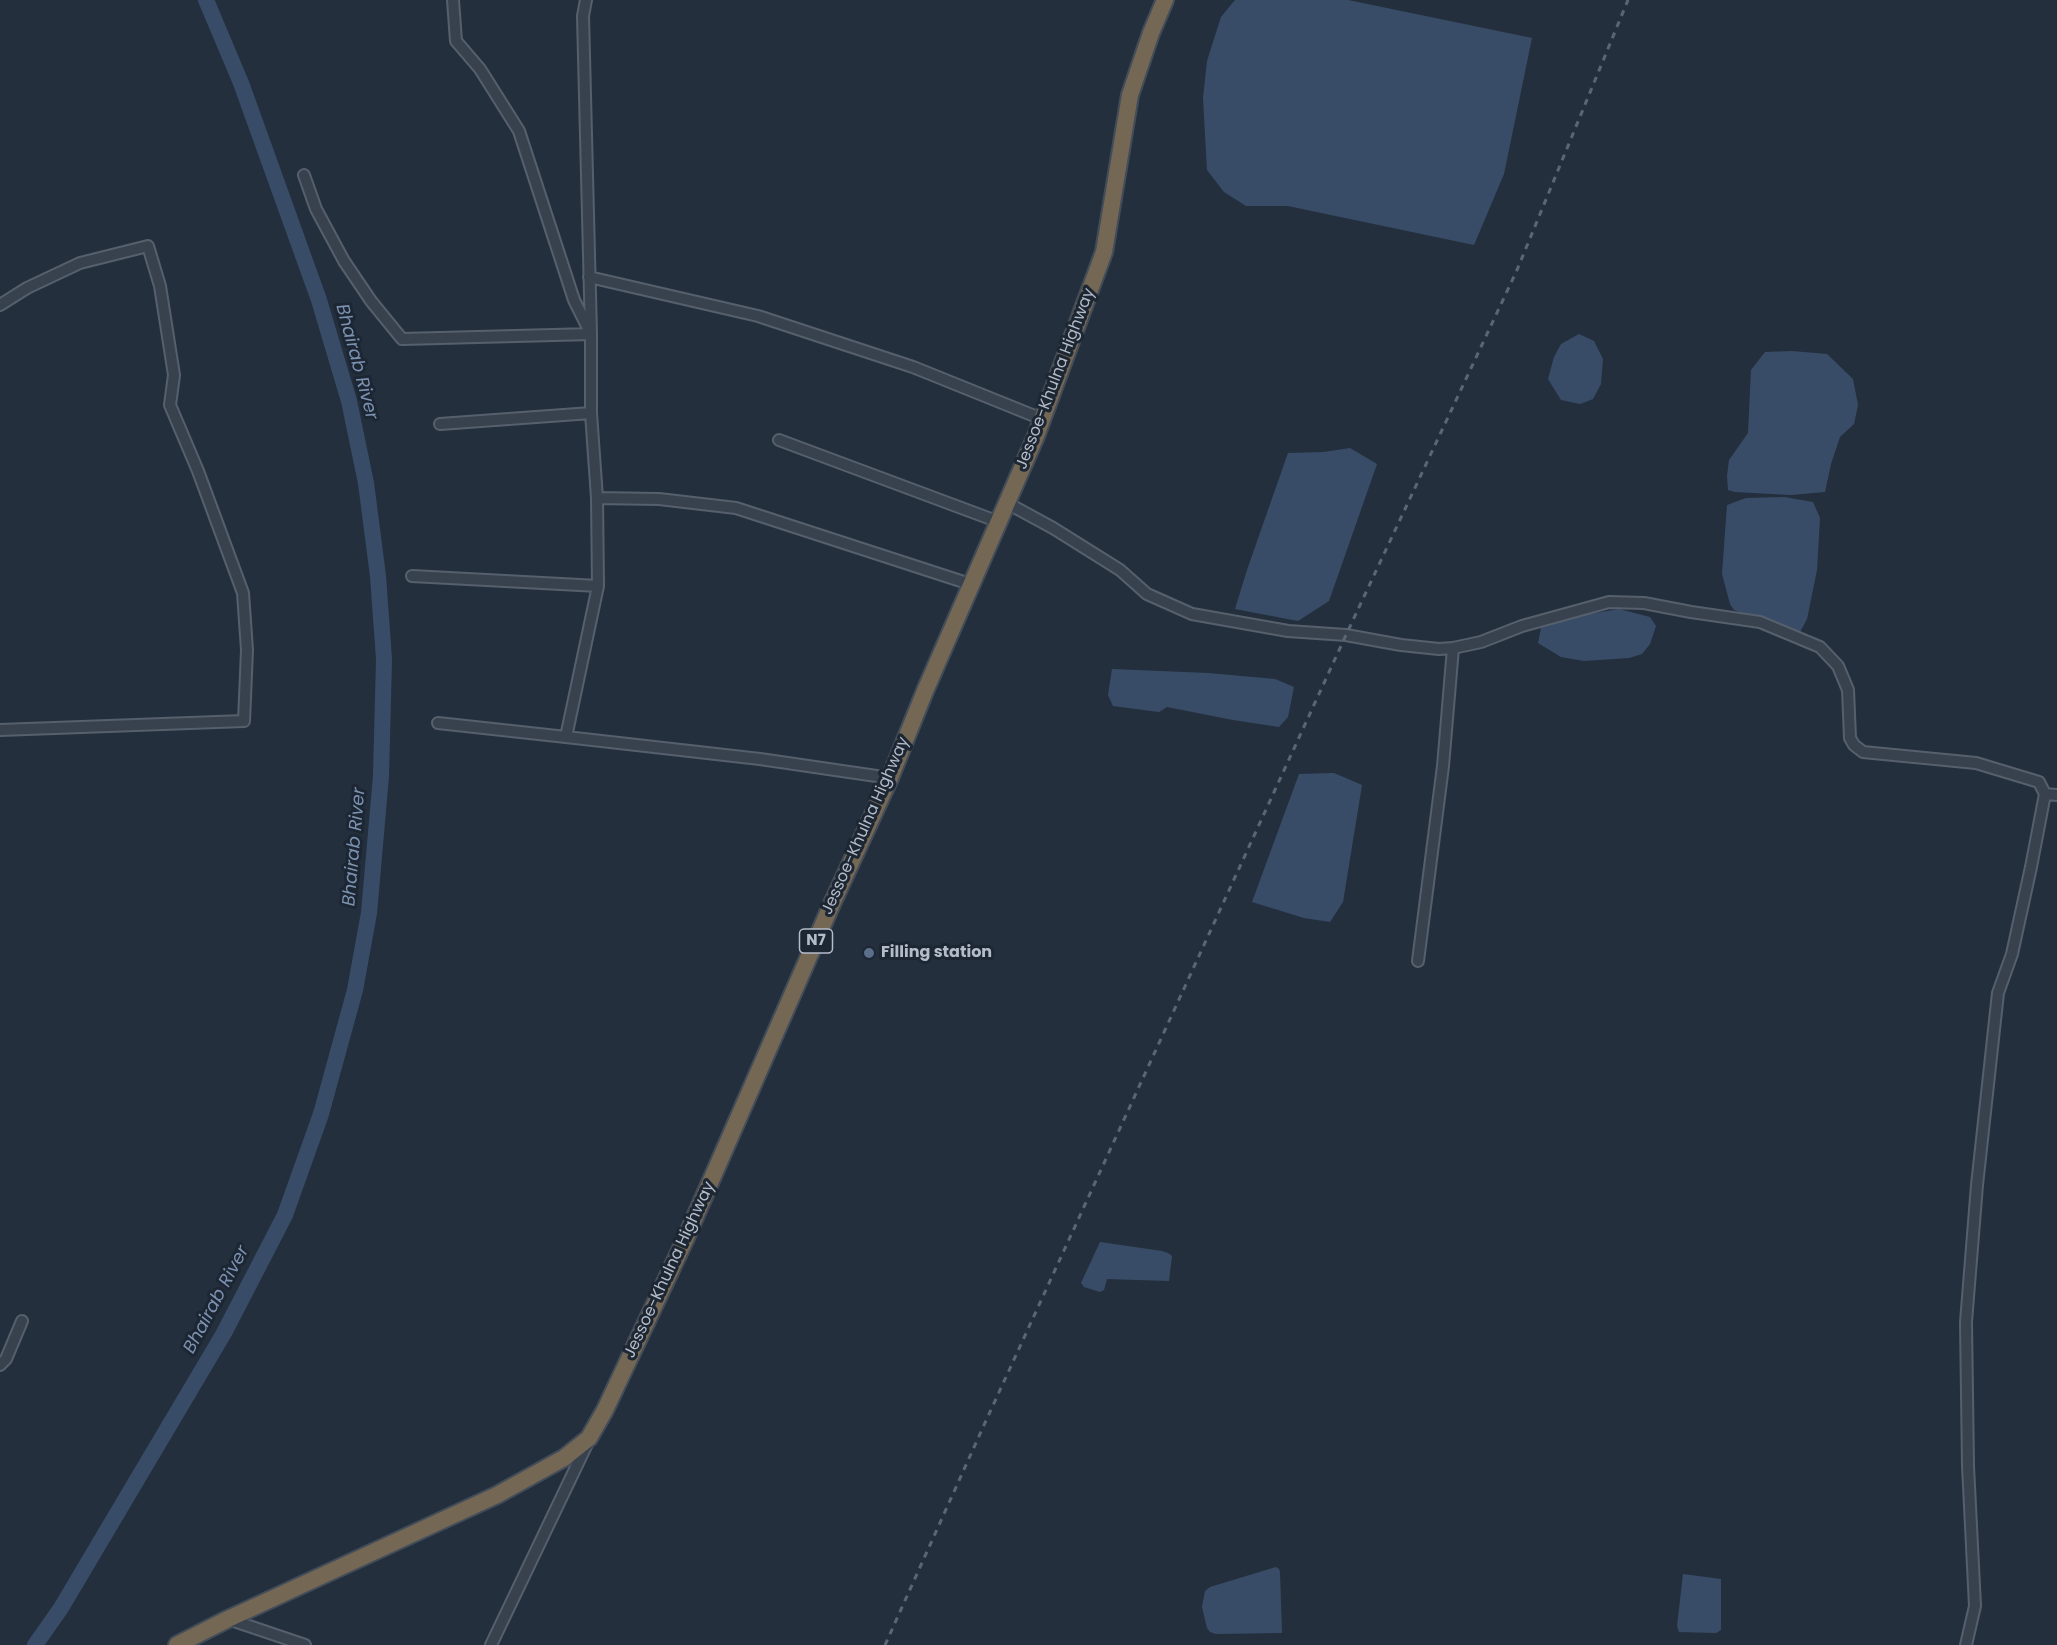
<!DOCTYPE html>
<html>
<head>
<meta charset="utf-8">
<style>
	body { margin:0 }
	canvas { display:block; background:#242f3e }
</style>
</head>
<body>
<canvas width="2057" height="1645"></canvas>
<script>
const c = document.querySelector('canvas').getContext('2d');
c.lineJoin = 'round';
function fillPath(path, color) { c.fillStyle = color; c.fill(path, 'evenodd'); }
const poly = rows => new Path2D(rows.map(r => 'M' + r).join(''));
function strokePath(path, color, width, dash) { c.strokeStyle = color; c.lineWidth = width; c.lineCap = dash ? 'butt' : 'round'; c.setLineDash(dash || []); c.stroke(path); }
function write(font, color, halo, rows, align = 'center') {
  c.font = font + ' Poppins,sans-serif'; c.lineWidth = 6; c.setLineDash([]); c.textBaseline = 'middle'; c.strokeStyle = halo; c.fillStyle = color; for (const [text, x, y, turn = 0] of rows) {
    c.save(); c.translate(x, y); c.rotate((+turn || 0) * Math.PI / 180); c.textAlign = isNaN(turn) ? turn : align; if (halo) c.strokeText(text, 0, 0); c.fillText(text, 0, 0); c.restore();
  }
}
fillPath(poly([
	[1235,0,1348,0,1532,38,1504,174,1474,245,1288,206,1246,206,1224,192,1207,170,1203,98,1207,61,1221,17],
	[1579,334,1594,341,1603,359,1601,384,1593,399,1580,404,1561,400,1548,379,1554,357,1561,344],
	[1792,351,1827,354,1853,379,1858,405,1854,424,1840,437,1831,464,1825,492,1791,495,1735,492,1728,490,1727,476,1729,460,1748,433,1751,370,1765,352],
	[1350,448,1377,464,1329,601,1298,621,1235,609,1247,570,1288,453,1324,452],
	[1784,497,1813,502,1820,518,1817,570,1807,619,1799,634,1734,610,1730,604,1722,574,1727,505,1746,498],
	[1619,609,1650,617,1656,626,1650,644,1642,654,1629,658,1584,661,1561,657,1538,643,1541,628,1572,617],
	[1112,669,1208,673,1275,679,1294,687,1288,717,1279,727,1233,720,1167,707,1159,712,1113,706,1108,695],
	[1334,773,1362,785,1343,902,1330,922,1304,918,1252,902,1299,774],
	[1100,1242,1162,1251,1168,1253,1172,1256,1169,1281,1107,1279,1104,1290,1100,1292,1084,1287,1081,1283],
	[1276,1567,1279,1569,1280,1572,1282,1633,1216,1634,1210,1632,1207,1628,1202,1607,1205,1591,1210,1587],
	[1683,1574,1721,1579,1721,1630,1716,1633,1679,1632,1677,1626]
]), '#394c67');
strokePath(poly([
	[35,1645,61,1608,224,1333,285,1215,321,1114,355,990,369,913,381,776,384,659,378,576,366,483,349,401,319,300,241,83,206,0]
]), '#394c67', 16);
const minor = poly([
	[453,0,456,41,480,69,519,131,574,300,591,334,583,16,586,0],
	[304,175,316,209,344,261,371,301,402,339,591,334,591,413],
	[589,277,758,316,913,367,1042,419],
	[0,305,27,288,80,263,148,246,160,286,174,375,170,405,198,471,243,593,247,650,244,721,0,730],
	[440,424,591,413,597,498],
	[779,440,999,522],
	[1007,503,1053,528,1120,570,1147,594,1192,614,1288,631,1346,635,1401,645,1439,649,1453,648,1481,642,1522,626,1609,602,1644,603,1691,612,1760,622,1820,647,1838,666,1848,690,1850,738,1854,745,1863,752,1976,763,2039,782,2045,794,2031,867,2012,954,1998,993,1977,1185,1966,1322,1968,1466,1975,1606,1966,1645],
	[412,576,598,586,597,498,659,499,736,508,973,585],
	[598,586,566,737,760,759,890,778],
	[438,723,566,737],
	[2045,794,2057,795],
	[1418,961,1443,766,1453,648],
	[0,1365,6,1359,22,1321],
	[228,1619,305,1645],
	[491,1645,588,1442]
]);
const highway = poly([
	[177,1645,228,1619,497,1495,564,1458,589,1438,605,1410,685,1240,831,906,890,778,925,691,1036,436,1104,252,1130,95,1151,33,1165,0]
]);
strokePath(minor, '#565f6c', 14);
strokePath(highway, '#434c59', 20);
strokePath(minor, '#38414e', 10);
strokePath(highway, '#746855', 16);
strokePath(poly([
	[885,1645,984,1425,1346,635,1517,270,1628,0]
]), '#5a6575', 3, [6, 6]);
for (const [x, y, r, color] of [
	[869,953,6,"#5c6f8a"]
]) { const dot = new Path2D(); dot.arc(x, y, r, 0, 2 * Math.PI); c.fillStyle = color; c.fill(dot); strokePath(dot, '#1d2633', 2); }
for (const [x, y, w] of [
	[816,941,33]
]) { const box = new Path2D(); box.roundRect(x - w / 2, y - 12, w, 24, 4.5); c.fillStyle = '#1d2633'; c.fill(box); strokePath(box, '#b4bcc9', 1.5); }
write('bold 15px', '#b4bcc9', null, [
	["N7",816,941]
]);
write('16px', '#b4bcc9', '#1d2633', [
	["Jessoe-Khulna Highway",1056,379,-69],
	["Jessoe-Khulna Highway",866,826,-66],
	["Jessoe-Khulna Highway",670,1270,-65]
]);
write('bold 16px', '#b4bcc9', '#1d2633', [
	["Filling station",881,953]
], 'left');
write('italic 18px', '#7c92b1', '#1d2633', [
	["Bhairab River",356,362,75],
	["Bhairab River",355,847,-85],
	["Bhairab River",217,1300,-62]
]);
</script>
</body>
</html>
